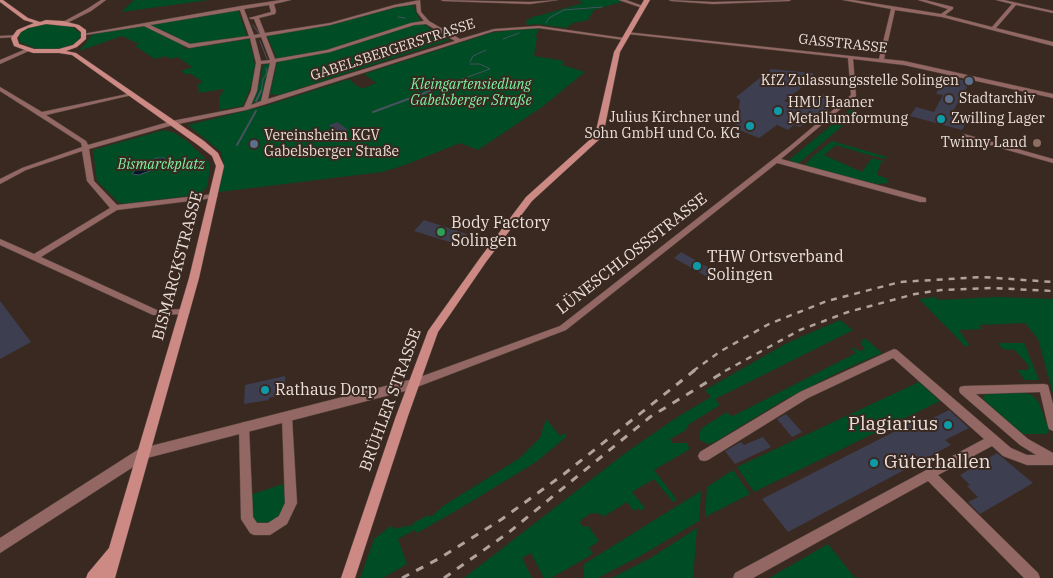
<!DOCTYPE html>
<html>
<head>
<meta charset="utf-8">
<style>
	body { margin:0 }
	canvas { display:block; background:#392920 }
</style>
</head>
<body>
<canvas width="1053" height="578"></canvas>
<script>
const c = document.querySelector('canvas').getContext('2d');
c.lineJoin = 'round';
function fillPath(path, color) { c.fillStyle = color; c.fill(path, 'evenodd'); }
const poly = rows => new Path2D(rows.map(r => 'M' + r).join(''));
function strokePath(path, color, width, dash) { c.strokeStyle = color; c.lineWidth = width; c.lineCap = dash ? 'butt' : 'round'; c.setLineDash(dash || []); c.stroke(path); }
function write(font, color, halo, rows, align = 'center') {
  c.font = font + ' "IBM Plex Serif",serif'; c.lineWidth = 4; c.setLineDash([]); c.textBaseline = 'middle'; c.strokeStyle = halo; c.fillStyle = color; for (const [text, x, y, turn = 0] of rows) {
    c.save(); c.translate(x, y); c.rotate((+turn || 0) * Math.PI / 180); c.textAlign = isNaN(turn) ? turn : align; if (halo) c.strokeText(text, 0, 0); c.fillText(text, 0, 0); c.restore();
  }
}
fillPath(poly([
	[134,0,209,0,121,12],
	[579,0,628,0,594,10,588,20,573,23,566,28,536,24,527,25,526,21,535,16,538,16,583,3],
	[406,5,413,5,420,21,332,49,277,59,267,36,338,23],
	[238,10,247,36,191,44,150,25],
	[44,24,61,24,74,28,81,34,80,38,73,45,55,50,37,49,20,42,19,34,25,29],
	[417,24,423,24,450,40,279,95,270,94,277,62,337,50],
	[143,25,183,45,185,49,249,39,255,65,252,83,243,106,220,110,219,98,224,89,199,93,198,84,203,82,191,74,185,74,181,71,192,67,178,57,170,59,166,56,155,59,135,46,139,44,122,36,79,51,93,34],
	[539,29,535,37,537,38,534,56,564,61,562,65,585,72,542,107,478,150,460,143,405,165,382,172,219,192,224,166,221,152,188,125,265,106,349,79,358,87,364,88,376,83,364,74,491,33,512,30],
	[268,64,270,64,266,88,261,100,251,104,261,77,263,65],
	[851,109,858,112,798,164,789,160],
	[164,130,175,133,188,142,209,162,210,169,207,187,201,193,195,195,124,204,118,202,97,181,93,150],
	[832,141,887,157,885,159,865,154,836,145,824,155,862,172,872,158,886,162,881,162,877,175,886,178,889,183,877,184,804,166,813,156],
	[936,297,938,300,996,297,1053,299,1053,393,1038,339,1025,323,979,325,982,329,959,330,970,346,965,346,919,299],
	[840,320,853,330,715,399,720,405,688,425,686,430,670,439,672,443,687,443,690,449,654,470,677,500,673,502,654,479,632,492,645,508,641,511,639,508,634,511,627,502,603,517,601,514,591,513,581,520,580,523,583,527,588,526,599,541,589,548,593,554,551,578,544,578,531,553,522,558,532,578,464,578,628,451,679,416,711,397,705,390,787,343],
	[863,339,866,339,882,353,841,371,784,400,713,443,708,444,700,440,699,433,703,427,727,412,731,416,733,416,856,353,850,347,861,351,865,349,861,344],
	[998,343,1024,343,1039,380,1025,380,1017,370,1027,370,1029,366,1015,350,1003,349],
	[919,382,940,401,754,492,737,467],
	[1024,393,1032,395,1038,401,1049,430,1047,434,1023,434,984,400,983,396,987,394],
	[546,419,560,436,565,433,566,437,536,462,459,509,417,533,415,530,398,539,407,564,383,578,360,578,374,539,392,525,393,529,413,525,413,523,429,515,431,517,443,506,520,458,540,438],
	[733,470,750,494,705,517,707,487],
	[286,483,287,507,274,524,253,523,250,495],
	[701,491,699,521,642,555,598,578,584,578,584,564],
	[697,528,693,578,612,578,652,557],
	[828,544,855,578,769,578]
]), '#004c24');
const water = poly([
	[157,158,164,158,166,161,157,168,139,175,132,174,139,165,157,158]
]);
fillPath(water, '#001629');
strokePath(water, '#47535e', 1);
strokePath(poly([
	[398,17,405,18],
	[546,23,549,18,564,10,602,7],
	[253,25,259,34],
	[503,39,519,33],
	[260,41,267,59],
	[470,62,473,56,486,50],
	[261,92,263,79,267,73,266,68],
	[426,92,490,69,480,64,470,64]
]), '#47535e', 1);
strokePath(poly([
	[256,101,261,91],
	[373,112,430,91],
	[237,145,256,111]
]), '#47535e', 2);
fillPath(poly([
	[770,69,813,73,814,83,809,82,784,101,806,109,823,94,840,100,827,111,822,110,800,127,794,125,788,130,777,125,759,138,732,127,737,124,727,120,738,113,740,100,736,97,761,77,770,79],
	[945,76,970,82,950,116,967,121,962,130,910,116,916,107,934,112,943,95,936,94],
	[338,122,348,130,337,133,329,125],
	[424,220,467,234,459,244,456,244,414,231],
	[681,252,704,265,718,272,711,279,674,258],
	[0,301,31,342,0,359],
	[285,376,286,394,269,398,269,400,244,404,245,385],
	[949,410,969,428,945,440,951,445,788,532,762,499,921,418,925,422],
	[786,414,802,432,792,437,777,419],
	[763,437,771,447,735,464,725,451,741,442,744,445],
	[997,453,1033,483,980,514,968,502,978,497,967,486,970,485,960,475]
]), '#3d3e4f');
const minor = poly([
	[101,0,106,0,91,11,65,24,61,23,87,9,101,0],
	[281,0,291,0,274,4,276,11,275,14,259,18,265,33,330,23,394,5,420,0,421,12,429,21,460,39,494,29,539,26,624,38,626,39,624,40,539,28,494,31,266,104,246,110,173,125,89,149,94,181,117,205,214,194,218,196,214,198,117,210,41,257,157,310,185,309,188,310,190,312,188,314,153,315,0,245,0,239,34,254,110,208,87,181,82,151,26,170,0,184,0,179,22,168,82,147,81,143,0,91,0,87,42,112,132,93,132,95,46,115,86,141,88,145,172,121,244,107,251,91,256,63,250,38,189,48,144,26,85,35,83,34,241,6,281,0],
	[416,4,417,12,424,21,411,23,327,50,275,59,266,36,330,25,396,7,416,4],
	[269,5,271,12,249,18,251,19,254,19,260,34,254,35,244,9,269,5],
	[240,10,249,36,190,44,150,25,240,10],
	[426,24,455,41,268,99,276,62,330,52,414,25,426,24],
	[261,37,270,60,261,61,255,38,261,37],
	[270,63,261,101,251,105,257,91,261,64,270,63],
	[441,0,530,2,558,0,530,4,443,1,441,0],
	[619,0,626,0,646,7,642,8,619,0],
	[669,0,713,2,791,0,789,1,713,4,671,1,669,0],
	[843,0,853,0,941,14,948,9,918,0,925,0,953,7,953,9,945,15,992,27,1012,4,996,0,1004,0,1053,11,1053,13,1016,5,996,28,1053,42,1053,46,942,17,895,10,884,59,904,61,1053,94,1053,98,904,65,853,59,856,96,781,159,926,198,926,202,920,202,777,163,566,330,417,387,413,388,409,387,408,384,409,381,560,326,790,146,851,95,848,58,628,34,626,33,626,32,879,59,891,9,843,0],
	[17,35,17,36,15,37,0,38,0,36,17,35],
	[26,49,31,50,0,64,0,60,26,49],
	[964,134,1053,159,1053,163,962,137,962,135,964,134],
	[894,349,897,350,1011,448,1027,455,1036,455,1020,445,960,393,959,390,960,387,964,386,1044,384,1048,385,1053,404,1053,431,1049,429,1048,426,1040,392,976,394,1028,439,1053,453,1053,465,1027,465,1003,456,992,446,938,475,1038,573,1040,578,1024,578,928,481,753,578,733,578,735,573,984,439,893,358,808,398,708,460,704,461,700,460,698,456,700,452,800,392,894,349],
	[287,412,291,414,292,417,297,503,287,524,270,535,254,535,250,533,241,519,239,427,240,424,244,422,248,424,249,427,253,517,257,523,268,523,279,516,285,503,282,417,283,414,287,412]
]);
const tertiary = poly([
	[413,379,417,381,419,384,417,387,413,389,147,458,0,553,0,538,139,449,413,379]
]);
const secondary = poly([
	[0,0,3,0,28,18,40,22,46,20,63,21,79,25,86,30,86,39,77,47,66,51,76,53,204,141,218,153,224,166,199,278,115,578,86,578,88,573,109,548,189,278,216,166,212,156,198,145,72,55,59,53,33,53,14,46,11,38,17,30,34,23,24,20,0,2,0,0],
	[46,24,75,27,81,32,81,38,73,45,59,49,34,49,19,44,17,38,21,32,28,28,46,24],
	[644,0,650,0,620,52,603,136,532,201,486,262,438,332,408,416,355,578,341,578,396,416,428,331,480,258,526,197,595,135,614,52,644,0]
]);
strokePath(minor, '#56463e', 1);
strokePath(tertiary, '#56463e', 1);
strokePath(secondary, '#56463e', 1);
fillPath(minor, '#936864');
fillPath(tertiary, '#936864');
fillPath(secondary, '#cd8983');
strokePath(poly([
	[693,371,721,351,769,324,827,301,900,282,982,277,1053,282],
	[725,371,800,330,848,312,915,294,941,290,992,288,1053,291]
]), '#b0a39d', 2.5, [6, 6]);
strokePath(poly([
	[402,578,440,558,502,519,564,474,695,370],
	[444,578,508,533,650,417,727,370]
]), '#b0a39d', 3, [8, 8]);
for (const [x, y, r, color] of [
	[969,81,5,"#5c6f8a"],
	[949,99,5,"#5c6f8a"],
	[778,111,5,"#0f9aa8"],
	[941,119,5,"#0f9aa8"],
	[750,126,5,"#0f9aa8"],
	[1037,143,5,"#8d6e63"],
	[254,144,5,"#5c6f8a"],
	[441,232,5,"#2e9e5b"],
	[697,266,5,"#0f9aa8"],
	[265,390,5,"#0f9aa8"],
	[948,425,5,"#0f9aa8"],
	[874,463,5,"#0f9aa8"]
]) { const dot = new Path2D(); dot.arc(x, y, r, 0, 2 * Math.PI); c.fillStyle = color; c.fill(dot); strokePath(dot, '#392920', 2); }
write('14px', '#ece0db', '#392920', [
	["GASSTRASSE",843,44,6],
	["GABELSBERGERSTRASSE",393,50,-18]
]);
write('14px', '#ece0db', '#392920', [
	["KfZ Zulassungsstelle Solingen",959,81,"right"],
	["Stadtarchiv",959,99],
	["HMU Haaner",788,103],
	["Metallumformung",788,119],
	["Julius Kirchner und",740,118,"right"],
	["Sohn GmbH und Co. KG",740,134,"right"],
	["Zwilling Lager",951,119],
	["Vereinsheim KGV",264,136],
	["Gabelsberger Straße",264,152],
	["Twinny Land",1027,143,"right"]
], 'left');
write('italic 14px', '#7ef3a4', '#392920', [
	["Kleingartensiedlung",471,85],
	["Gabelsberger Straße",471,101],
	["Bismarckplatz",161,165]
]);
write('16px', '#ece0db', '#392920', [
	["Body Factory",451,223],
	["Solingen",451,241],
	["THW Ortsverband",707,257],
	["Solingen",707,275],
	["Rathaus Dorp",275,390]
], 'left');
write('16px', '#ece0db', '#392920', [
	["LÜNESCHLOSSSTRASSE",632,254,-38],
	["BISMARCKSTRASSE",178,266,-75],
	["BRÜHLER STRASSE",391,400,-70]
]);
write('19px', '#ece0db', '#392920', [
	["Plagiarius",938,425],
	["Güterhallen",884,463,"left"]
], 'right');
</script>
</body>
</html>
